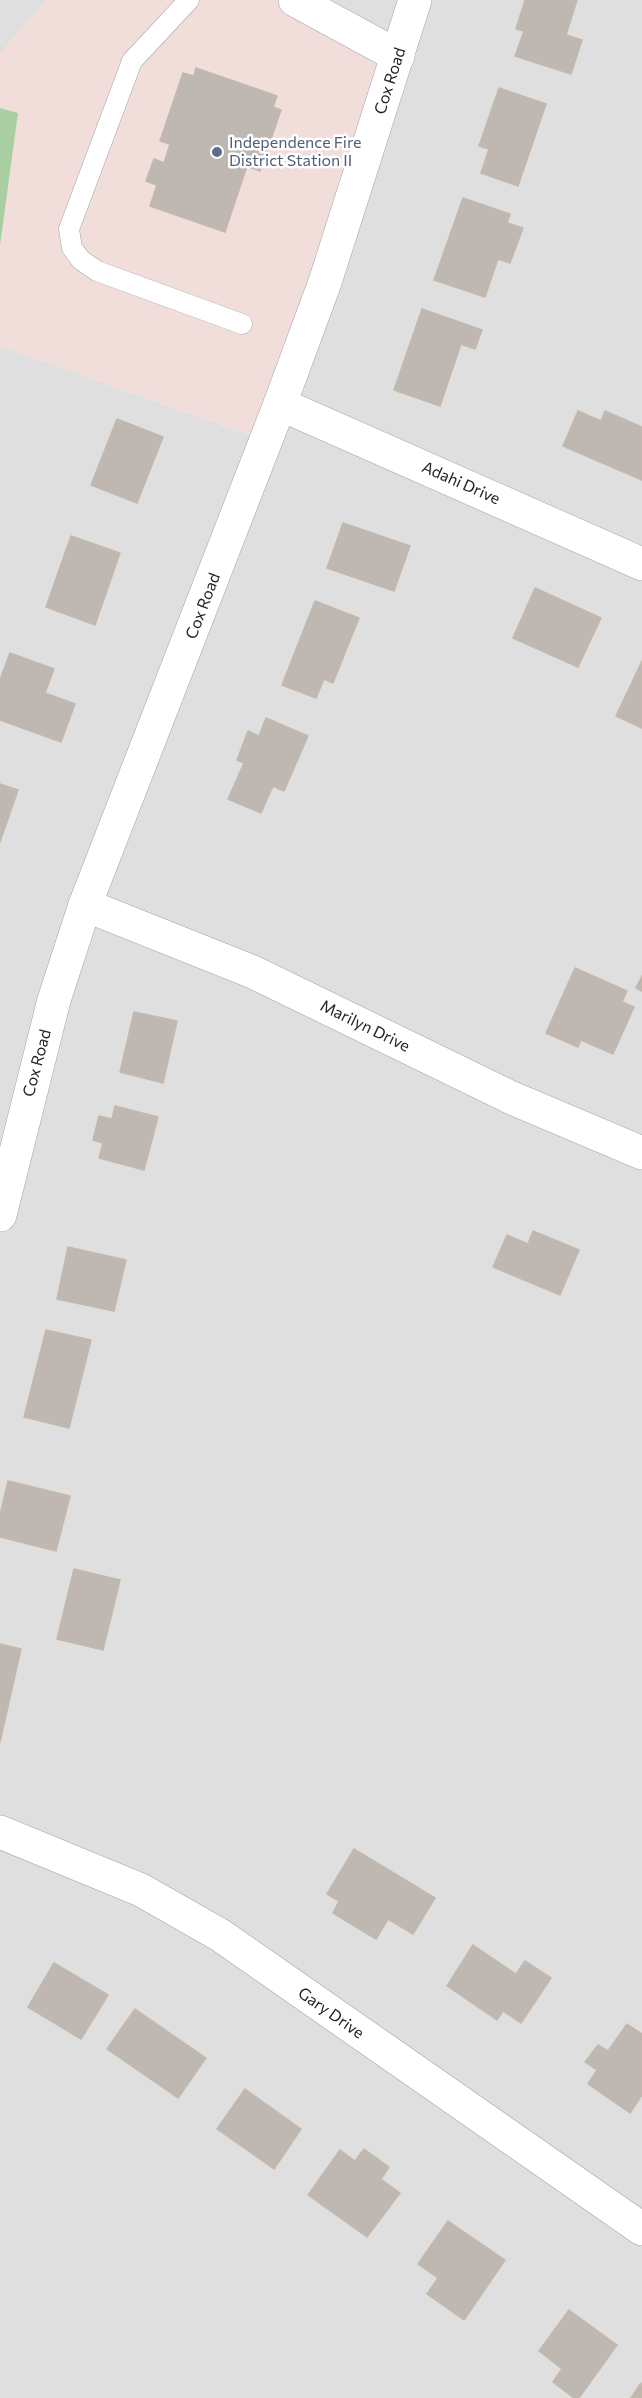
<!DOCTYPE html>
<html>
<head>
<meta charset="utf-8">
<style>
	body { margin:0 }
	canvas { display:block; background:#f2f0e9 }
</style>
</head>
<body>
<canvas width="642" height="2398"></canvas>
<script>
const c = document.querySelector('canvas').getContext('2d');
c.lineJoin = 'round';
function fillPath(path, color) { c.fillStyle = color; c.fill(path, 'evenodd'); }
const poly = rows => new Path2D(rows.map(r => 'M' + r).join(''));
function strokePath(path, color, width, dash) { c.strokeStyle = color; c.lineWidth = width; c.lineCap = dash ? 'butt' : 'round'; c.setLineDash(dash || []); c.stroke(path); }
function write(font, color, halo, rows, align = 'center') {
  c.font = font + ' Commissioner,sans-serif'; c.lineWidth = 5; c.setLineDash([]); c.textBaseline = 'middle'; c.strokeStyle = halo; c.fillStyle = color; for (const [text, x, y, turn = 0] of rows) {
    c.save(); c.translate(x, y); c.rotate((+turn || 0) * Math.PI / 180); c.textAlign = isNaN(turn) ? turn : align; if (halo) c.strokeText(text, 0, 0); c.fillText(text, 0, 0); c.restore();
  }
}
fillPath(poly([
	[0,0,46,0,0,54],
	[295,0,642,0,642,2398,0,2398,0,346,266,441]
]), '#e0dfdf');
fillPath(poly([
	[46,0,295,0,398,56,267,441,0,346,0,246,18,113,0,108,0,54]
]), '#f1ddda');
fillPath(poly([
	[0,108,18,113,0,246]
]), '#a9cfa0');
const building = poly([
	[525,0,577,0,566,35,582,40,571,74,515,56,524,31,516,29,525,0],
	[196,68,277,96,273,107,281,110,260,171,247,166,225,232,150,206,157,185,146,181,154,159,164,163,170,144,160,141,183,73,194,76,196,68],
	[499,88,546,104,518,186,481,173,489,149,479,146,499,88],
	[463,198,510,214,507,223,523,228,510,263,498,259,485,297,434,280,463,198],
	[422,309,482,330,475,349,461,344,440,406,394,390,422,309],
	[578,411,601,421,605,411,642,427,642,480,563,446,578,411],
	[117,419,163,437,137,503,91,485,117,419],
	[343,523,410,546,394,591,327,568,343,523],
	[71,536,120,553,95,625,46,607,71,536],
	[535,588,601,618,578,667,513,638,535,588],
	[315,601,359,618,333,683,324,679,316,698,282,685,315,601],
	[10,653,54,669,45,693,75,704,61,742,0,720,0,680,10,653],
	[642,661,642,728,616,716,642,661],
	[266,718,308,736,284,791,273,786,261,813,228,799,244,763,237,760,248,731,259,736,266,718],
	[0,784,18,790,0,842,0,784],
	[575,968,627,991,622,1002,634,1007,613,1054,581,1040,578,1047,546,1033,575,968],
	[642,976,642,991,636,988,642,976],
	[134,1012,177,1021,163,1083,120,1072,134,1012],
	[115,1106,158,1117,144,1170,99,1158,103,1143,93,1140,99,1116,112,1119,115,1106],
	[533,1231,579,1250,560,1295,493,1267,507,1235,528,1244,533,1231],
	[68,1247,126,1260,114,1311,57,1299,68,1247],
	[46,1330,91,1340,69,1428,24,1417,46,1330],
	[8,1481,70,1496,56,1551,0,1537,0,1515,8,1481],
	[74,1569,120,1580,103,1650,57,1639,74,1569],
	[0,1644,21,1649,0,1742,0,1644],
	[354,1849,435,1898,413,1934,388,1919,376,1939,333,1913,339,1901,327,1894,354,1849],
	[473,1945,516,1974,525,1961,551,1978,521,2023,503,2011,497,2020,447,1986,473,1945],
	[54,1963,108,1995,81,2039,28,2007,54,1963],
	[135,2009,206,2058,178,2098,107,2049,135,2009],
	[627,2024,642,2034,642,2095,630,2113,588,2084,597,2070,585,2062,598,2045,608,2051,627,2024],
	[245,2089,301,2129,274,2169,217,2129,245,2089],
	[364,2149,389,2167,381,2179,400,2193,367,2237,308,2195,340,2150,355,2161,364,2149],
	[448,2221,505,2260,464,2320,427,2294,438,2278,418,2264,448,2221],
	[569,2310,617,2345,579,2398,574,2398,553,2382,562,2369,539,2351,569,2310],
	[641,2383,642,2398,631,2398,641,2383]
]);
fillPath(building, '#bfb8b2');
strokePath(building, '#c3b8ac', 1.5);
const service = poly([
	[189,0,132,61,69,229,72,248,81,260,97,271,242,324]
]);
const minor = poly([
	[295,0,398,56],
	[280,404,642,564],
	[85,905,253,972,512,1098,642,1153],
	[0,1832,141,1890,220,1935,642,2229]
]);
const tertiary = poly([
	[0,1215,54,1000,85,905,280,404,325,282,415,0]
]);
strokePath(service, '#a6a6a6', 21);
strokePath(minor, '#a6a6a6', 34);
strokePath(tertiary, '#a6a6a6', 34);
strokePath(service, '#fff', 20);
strokePath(minor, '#fff', 33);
strokePath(tertiary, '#fff', 33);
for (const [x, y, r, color] of [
	[217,152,6,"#5c6f8a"]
]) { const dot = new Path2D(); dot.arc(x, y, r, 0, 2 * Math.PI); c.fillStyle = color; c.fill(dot); strokePath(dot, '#fff', 2); }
write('16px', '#222', '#fff', [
	["Cox Road",390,81,-72],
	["Adahi Drive",461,483,24],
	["Cox Road",203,606,-69],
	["Marilyn Drive",365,1026,26],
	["Cox Road",37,1063,-75],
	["Gary Drive",331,2013,35]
]);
write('16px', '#4e5e75', '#fff', [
	["Independence Fire",229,143],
	["District Station II",229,161]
], 'left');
</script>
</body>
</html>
